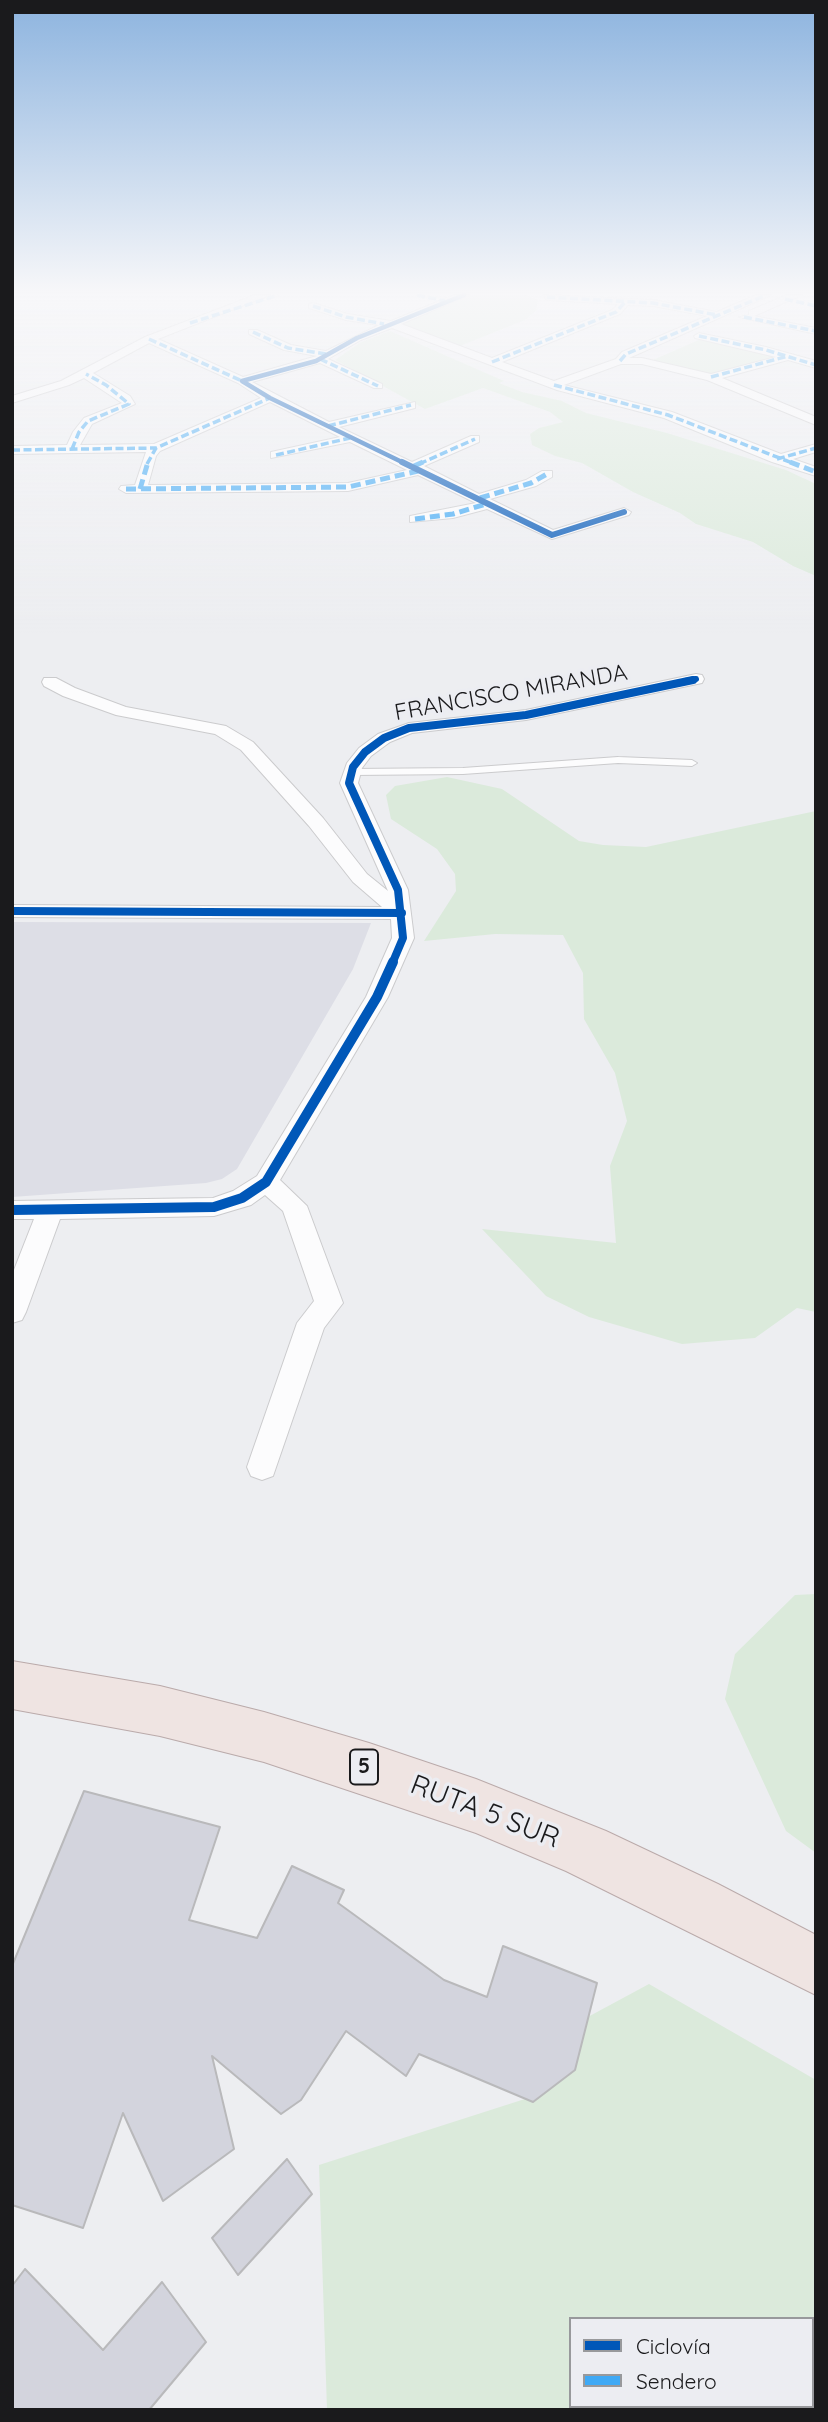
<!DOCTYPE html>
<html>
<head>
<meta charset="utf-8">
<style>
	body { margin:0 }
	#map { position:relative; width:828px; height:2422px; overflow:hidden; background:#edeef1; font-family:Quicksand,sans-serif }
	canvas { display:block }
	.frame { position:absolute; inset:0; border:14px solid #1a1a1c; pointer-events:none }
	.legend { position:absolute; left:569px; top:2317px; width:245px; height:91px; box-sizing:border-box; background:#ecedf2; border:2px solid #98999c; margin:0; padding:9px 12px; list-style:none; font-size:21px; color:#1a1a1c }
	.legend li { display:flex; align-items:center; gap:14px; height:35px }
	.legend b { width:35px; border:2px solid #98999c }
</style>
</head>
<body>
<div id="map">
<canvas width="828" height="2422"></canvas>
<div class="frame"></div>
<ul class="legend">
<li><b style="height:9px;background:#0057b8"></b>Ciclovía</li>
<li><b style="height:9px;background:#3fa9f5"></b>Sendero</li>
</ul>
</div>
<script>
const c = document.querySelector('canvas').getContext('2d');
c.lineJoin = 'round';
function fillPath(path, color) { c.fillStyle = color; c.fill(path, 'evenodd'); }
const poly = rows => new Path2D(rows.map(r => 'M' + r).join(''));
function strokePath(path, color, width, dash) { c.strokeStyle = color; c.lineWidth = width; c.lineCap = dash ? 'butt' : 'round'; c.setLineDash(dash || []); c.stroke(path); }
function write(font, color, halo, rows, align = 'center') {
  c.font = font + ' Quicksand,sans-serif'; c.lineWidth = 7; c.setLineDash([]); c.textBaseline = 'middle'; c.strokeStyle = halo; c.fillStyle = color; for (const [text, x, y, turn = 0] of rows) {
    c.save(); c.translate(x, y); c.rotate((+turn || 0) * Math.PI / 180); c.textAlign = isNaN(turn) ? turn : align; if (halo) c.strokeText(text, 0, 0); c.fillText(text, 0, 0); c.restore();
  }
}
fillPath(poly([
	[12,922,371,923,353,969,237,1169,222,1179,206,1183,12,1197]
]), '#dddee6');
fillPath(poly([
	[468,295,525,295,538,300,536,311,525,320,455,348,395,324],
	[390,331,504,381,499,383,522,392,562,401,586,413,667,433,786,470,816,484,816,576,793,566,753,542,696,524,680,513,633,492,582,463,555,456,532,445,530,434,539,428,563,422,550,412,483,388,425,409,335,360,361,342],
	[703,338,783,356,710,375,653,360],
	[447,777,502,789,579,841,603,845,646,847,816,811,816,1312,797,1308,755,1338,682,1344,589,1317,546,1296,482,1229,616,1243,610,1166,627,1121,615,1073,584,1019,583,973,563,935,495,934,424,941,456,891,455,874,437,849,391,819,386,795,395,786],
	[816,1594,816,1853,786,1831,725,1699,735,1654,795,1595],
	[649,1984,816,2080,816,2410,327,2410,319,2165,528,2098,560,2032],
	[571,2319,812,2319,812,2406,571,2406]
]), '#dbeadb');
const building = poly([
	[84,1791,220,1827,189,1920,257,1938,292,1866,344,1890,338,1903,444,1980,487,1997,503,1946,597,1983,575,2070,533,2102,419,2054,406,2076,346,2031,301,2100,281,2114,212,2056,234,2149,163,2201,123,2113,83,2228,12,2205,12,1966,84,1791],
	[287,2159,312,2194,238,2275,212,2238,287,2159],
	[25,2269,103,2350,162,2282,206,2342,149,2410,12,2410,12,2286,25,2269]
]);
fillPath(building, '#d3d4dd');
strokePath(building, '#b9b9bb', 2);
const service = poly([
	[618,757,692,760,697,763,692,766,618,763,463,774,352,775,347,772,352,769,463,768,618,757]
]);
const minor = poly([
	[255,295,270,295,158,339,243,377,317,356,284,350,249,334,249,330,257,330,291,345,326,351,379,325,346,320,309,308,309,304,313,303,348,314,391,321,454,295,469,295,401,324,492,358,612,310,618,304,547,300,543,295,653,300,717,312,756,295,771,295,629,358,642,358,711,374,776,357,695,338,694,336,699,333,766,347,816,361,816,368,788,360,722,378,816,417,816,425,707,380,642,364,621,364,564,385,672,412,781,454,816,444,816,452,793,459,816,467,816,476,772,462,664,418,557,390,392,328,361,340,328,359,382,384,382,388,374,388,320,363,252,382,329,422,415,402,415,408,339,427,412,462,471,436,479,436,479,442,424,466,479,494,526,480,542,471,552,471,552,477,536,486,490,499,553,530,624,508,631,512,629,515,552,539,487,509,453,518,410,522,410,516,476,503,418,475,348,491,126,493,119,489,121,486,135,485,146,452,12,454,12,446,67,445,73,432,84,418,122,403,84,378,69,385,12,403,12,396,61,381,145,337,255,295],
	[628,305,653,306,707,316,622,352,616,359,554,381,502,362,620,314,628,305],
	[149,343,238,383,261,398,154,444,80,445,92,424,135,404,130,396,93,373,149,343],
	[270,402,340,437,271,452,271,458,350,442,407,470,348,483,148,485,156,456,160,451,270,402],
	[787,295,802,295,754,316,816,328,816,334,739,317,749,315,749,311,787,295],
	[696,674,702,675,704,679,702,683,526,720,412,733,390,742,371,756,362,768,358,783,408,890,414,938,388,997,280,1180,307,1206,343,1303,324,1328,273,1476,262,1480,251,1476,247,1467,297,1323,314,1301,283,1211,265,1195,251,1205,214,1216,60,1219,26,1312,22,1320,12,1323,12,1275,34,1219,12,1219,12,1201,213,1198,233,1191,257,1176,366,997,392,938,391,919,12,917,12,905,382,907,353,882,309,826,241,750,215,734,116,715,63,696,44,686,42,682,44,678,56,678,75,688,126,707,226,726,253,742,323,818,367,874,388,891,340,783,347,763,359,748,378,734,409,723,526,710,696,674]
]);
const trunk = poly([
	[12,1661,160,1686,264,1712,369,1743,476,1779,606,1831,718,1884,816,1935,816,1995,566,1871,476,1833,264,1762,160,1736,12,1709,12,1661]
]);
strokePath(service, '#cbcbcd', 2);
strokePath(minor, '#cbcbcd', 2);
strokePath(trunk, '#baaaaa', 2);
fillPath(service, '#fcfcfd');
fillPath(minor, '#fcfcfd');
fillPath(trunk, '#efe4e2');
strokePath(poly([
	[417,295,445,301],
	[547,297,653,303,717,315],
	[785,299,816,306],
	[313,306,346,317,384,324],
	[744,317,816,331],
	[190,323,278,295],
	[253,332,288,348,326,354],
	[699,336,766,350,816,365],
	[149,339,242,381],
	[320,359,378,386],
	[620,361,626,354,766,295],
	[492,362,616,312,626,301],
	[711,377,788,356],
	[554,385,668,415,795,464],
	[328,426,411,405],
	[72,449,79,432,88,421,129,404,106,385,86,374],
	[12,450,156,448],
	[276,455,350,438],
	[777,459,816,448],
	[147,464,156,448,270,398],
	[419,464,475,439]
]), '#3fa9f5', 3.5, [8, 3.5]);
strokePath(poly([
	[790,462,816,472],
	[414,466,423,462],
	[126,489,348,487,418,471],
	[140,489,148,462],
	[480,498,531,483,547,474],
	[415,519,453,514,486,504]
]), '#3fa9f5', 5, [10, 5]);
strokePath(poly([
	[406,464,270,398,242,381,316,361,357,338,464,295]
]), '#0057b8', 4.5);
strokePath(poly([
	[402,462,552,535,624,512],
	[685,681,696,679]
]), '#0057b8', 6);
strokePath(poly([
	[12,911,402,913],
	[392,964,403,938,398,890,349,783,353,767,365,752,384,738,409,728,526,715,693,680]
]), '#0057b8', 8);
strokePath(poly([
	[12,1210,214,1207,242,1198,266,1182,377,997,393,962]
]), '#0057b8', 10);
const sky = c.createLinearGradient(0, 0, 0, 635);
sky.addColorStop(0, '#8db4df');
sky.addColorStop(0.46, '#f7f7f9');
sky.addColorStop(1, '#f7f7f900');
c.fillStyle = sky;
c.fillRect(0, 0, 828, 635);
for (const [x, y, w] of [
	[364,1767,28]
]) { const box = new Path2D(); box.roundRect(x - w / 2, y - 17.5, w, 35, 5); c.fillStyle = '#ecedf2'; c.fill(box); strokePath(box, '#1a1a1c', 2); }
write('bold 21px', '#1a1a1c', null, [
	["5",364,1767]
]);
write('23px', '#1a1a1c', '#ecedf2', [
	["FRANCISCO MIRANDA",511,693,-10]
]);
write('28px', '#1a1a1c', '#ecedf2', [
	["RUTA 5 SUR",485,1812,21]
]);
</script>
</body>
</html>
